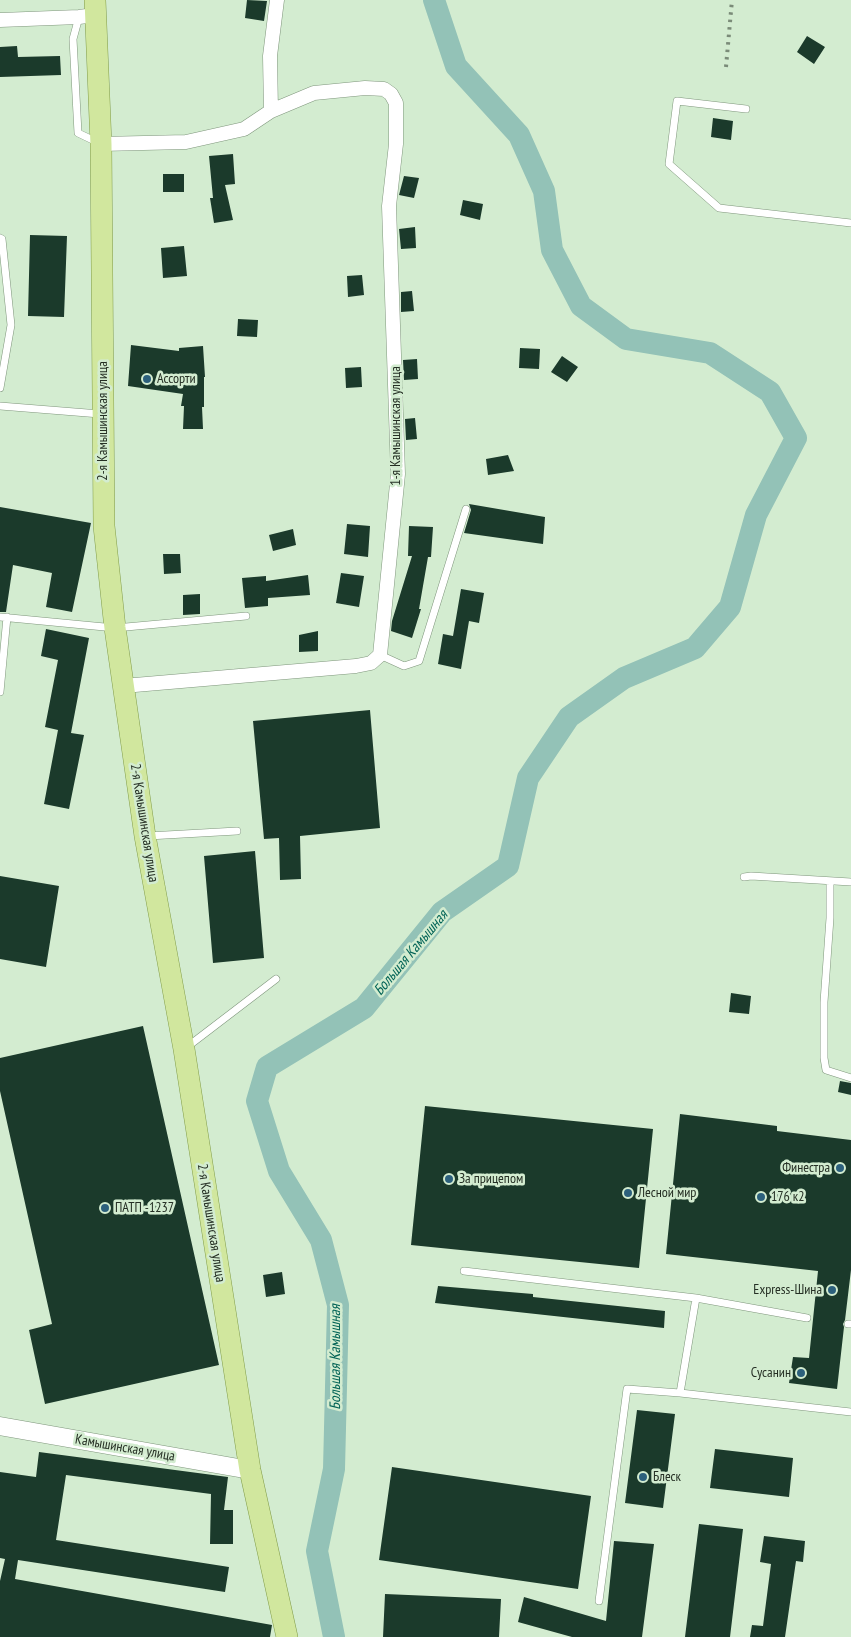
<!DOCTYPE html>
<html>
<head>
<meta charset="utf-8">
<style>
	body { margin:0 }
	canvas { display:block; background:#d3ecd0 }
</style>
</head>
<body>
<canvas width="851" height="1637"></canvas>
<script>
const c = document.querySelector('canvas').getContext('2d');
c.lineJoin = 'round';
const poly = rows => new Path2D(rows.map(r => 'M' + r).join(''));
function strokePath(path, color, width, dash) { c.strokeStyle = color; c.lineWidth = width; c.lineCap = dash ? 'butt' : 'round'; c.setLineDash(dash || []); c.stroke(path); }
function fillPath(path, color) { c.fillStyle = color; c.fill(path, 'evenodd'); }
function write(font, color, halo, rows, align = 'center') {
  c.font = font + ' "PT Sans Narrow",sans-serif'; c.lineWidth = 5; c.setLineDash([]); c.textBaseline = 'middle'; c.strokeStyle = halo; c.fillStyle = color; for (const [text, x, y, turn = 0] of rows) {
    c.save(); c.translate(x, y); c.rotate((+turn || 0) * Math.PI / 180); c.textAlign = isNaN(turn) ? turn : align; if (halo) c.strokeText(text, 0, 0); c.fillText(text, 0, 0); c.restore();
  }
}
strokePath(poly([
	[334,1637,317,1551,334,1469,338,1305,321,1240,279,1171,257,1101,267,1067,364,1008,442,912,508,866,528,778,569,717,624,678,695,648,730,607,756,515,796,438,770,392,710,353,626,339,581,306,552,250,544,191,519,135,456,66,434,0]
]), '#93c2b7', 22);
fillPath(poly([
	[247,0,267,1,264,21,245,18],
	[807,36,825,47,814,64,797,52],
	[17,46,18,57,60,56,61,75,0,77,0,47],
	[713,118,733,121,731,140,711,137],
	[233,154,235,184,225,185,233,220,214,223,210,198,213,198,209,156],
	[163,174,184,174,184,192,163,192],
	[404,176,419,178,414,198,399,195],
	[463,200,483,204,480,220,460,215],
	[415,227,416,248,401,249,399,229],
	[30,235,67,236,64,317,28,316],
	[184,246,187,276,163,278,161,248],
	[362,275,364,295,348,297,347,276],
	[412,291,414,311,401,312,401,292],
	[238,319,258,320,257,337,237,336],
	[131,345,179,351,179,348,203,346,205,377,204,377,204,407,202,407,203,429,183,429,184,406,181,406,183,394,128,386],
	[520,348,540,349,539,369,519,368],
	[562,356,578,367,567,382,551,372],
	[417,359,418,379,404,380,403,360],
	[361,367,362,387,346,388,345,368],
	[415,418,417,439,406,440,405,419],
	[508,455,514,471,488,475,486,459],
	[469,504,545,517,543,544,464,533,471,510],
	[0,507,91,523,72,612,46,607,52,573,13,565,6,612,0,612],
	[347,524,370,526,368,557,344,554],
	[409,526,433,527,431,557,428,557,419,609,421,609,412,638,391,631,392,621,412,556,408,556],
	[293,529,296,545,273,551,269,535],
	[163,554,180,554,181,573,164,574],
	[341,573,364,576,359,607,336,603],
	[308,575,310,595,268,598,268,606,245,608,242,578,266,576,266,581],
	[461,589,484,593,479,623,469,621,461,669,438,664,443,634,453,636],
	[200,594,200,614,183,615,183,595],
	[46,629,89,638,71,733,84,735,69,809,44,804,58,730,45,727,58,660,41,656],
	[318,631,318,651,299,652,299,635],
	[370,710,380,828,300,836,301,879,280,880,279,838,264,839,253,721],
	[255,851,264,958,213,963,204,856],
	[0,876,59,886,46,967,0,959],
	[731,993,751,996,749,1014,729,1012],
	[143,1026,219,1365,45,1404,29,1330,52,1324,0,1091,0,1058],
	[840,1081,851,1083,851,1095,838,1092],
	[425,1106,653,1129,639,1268,411,1245],
	[680,1114,777,1126,777,1131,851,1140,851,1270,845,1320,843,1324,844,1327,837,1389,789,1383,793,1357,809,1358,818,1271,666,1254],
	[282,1272,285,1294,266,1297,263,1275],
	[438,1286,533,1294,533,1297,665,1311,664,1328,435,1303],
	[637,1410,675,1414,663,1508,625,1503],
	[715,1449,793,1458,789,1497,710,1488],
	[39,1452,228,1477,224,1510,233,1510,233,1544,210,1544,211,1494,66,1475,56,1540,229,1567,225,1592,18,1560,15,1579,272,1625,270,1637,0,1637,0,1581,5,1559,0,1558,0,1472,36,1477],
	[392,1467,591,1496,578,1589,379,1560],
	[699,1524,743,1529,730,1637,685,1637],
	[764,1536,805,1541,803,1562,796,1561,785,1637,750,1637,752,1625,763,1626,771,1564,760,1562],
	[614,1541,654,1544,642,1637,572,1637,518,1622,524,1597,606,1621],
	[385,1594,501,1599,499,1637,383,1637]
]), '#1b3a2b');
const service = poly([
	[79,17,73,39,78,133,99,143],
	[746,109,677,101,669,164,719,208,851,223],
	[0,238,2,239,11,325,0,388],
	[0,406,100,414],
	[0,617,115,628,246,616],
	[380,655,404,666,419,661,466,509],
	[0,692,7,617],
	[148,836,237,831],
	[744,877,751,876,851,882],
	[830,881,830,918,824,1002,824,1058,826,1070,851,1078],
	[187,1047,276,979],
	[464,1271,696,1298,680,1393],
	[696,1298,807,1318],
	[848,1324,851,1324],
	[599,1601,627,1389,680,1393,851,1412]
]);
const minor = poly([
	[0,20,79,17,95,15],
	[271,111,270,56,277,0],
	[101,144,186,142,244,129,271,111,314,93,365,88,384,89,391,94,396,103,396,144,389,206,398,474,380,655,371,663,356,666,123,686]
]);
const tertiary = poly([
	[0,1426,250,1470]
]);
const primary = poly([
	[95,0,101,144,104,526,115,628,145,836,184,1049,250,1470,287,1637]
]);
strokePath(service, '#7f967c', 8);
strokePath(minor, '#7f967c', 15);
strokePath(tertiary, '#7f967c', 19);
strokePath(primary, '#819c49', 22);
strokePath(service, '#fff', 7);
strokePath(minor, '#fff', 14);
strokePath(tertiary, '#fff', 18);
strokePath(primary, '#d1e79e', 21);
strokePath(poly([
	[726,67,732,0]
]), '#7a8b78', 4, [2.5, 5]);
for (const [x, y, r, color] of [
	[147,379,5,"#2c607c"],
	[840,1168,5,"#2c607c"],
	[449,1179,5,"#2c607c"],
	[628,1193,5,"#2c607c"],
	[761,1197,5,"#2c607c"],
	[105,1208,5,"#2c607c"],
	[832,1290,5,"#2c607c"],
	[801,1373,5,"#2c607c"],
	[643,1477,5,"#2c607c"]
]) { const dot = new Path2D(); dot.arc(x, y, r, 0, 2 * Math.PI); c.fillStyle = color; c.fill(dot); strokePath(dot, '#d3ecd0', 2); }
write('14px', '#252f24', '#d3ecd0', [
	["Ассорти",157,379],
	["Финестра",830,1168,"right"],
	["За прицепом",459,1179],
	["Лесной мир",638,1193],
	["176 к2",771,1197],
	["ПАТП -1237",115,1208],
	["Express-Шина",822,1290,"right"],
	["Сусанин",791,1373,"right"],
	["Блеск",653,1477]
], 'left');
write('14px', '#252f24', '#d3ecd0', [
	["2-я Камышинская улица",103,421,-90],
	["1-я Камышинская улица",396,426,-90],
	["2-я Камышинская улица",144,823,81],
	["2-я Камышинская улица",211,1223,81],
	["Камышинская улица",125,1448,10]
]);
write('italic 15px', '#026356', '#d3ecd0', [
	["Большая Камышная",411,953,-50],
	["Большая Камышная",336,1357,-90]
]);
</script>
</body>
</html>
